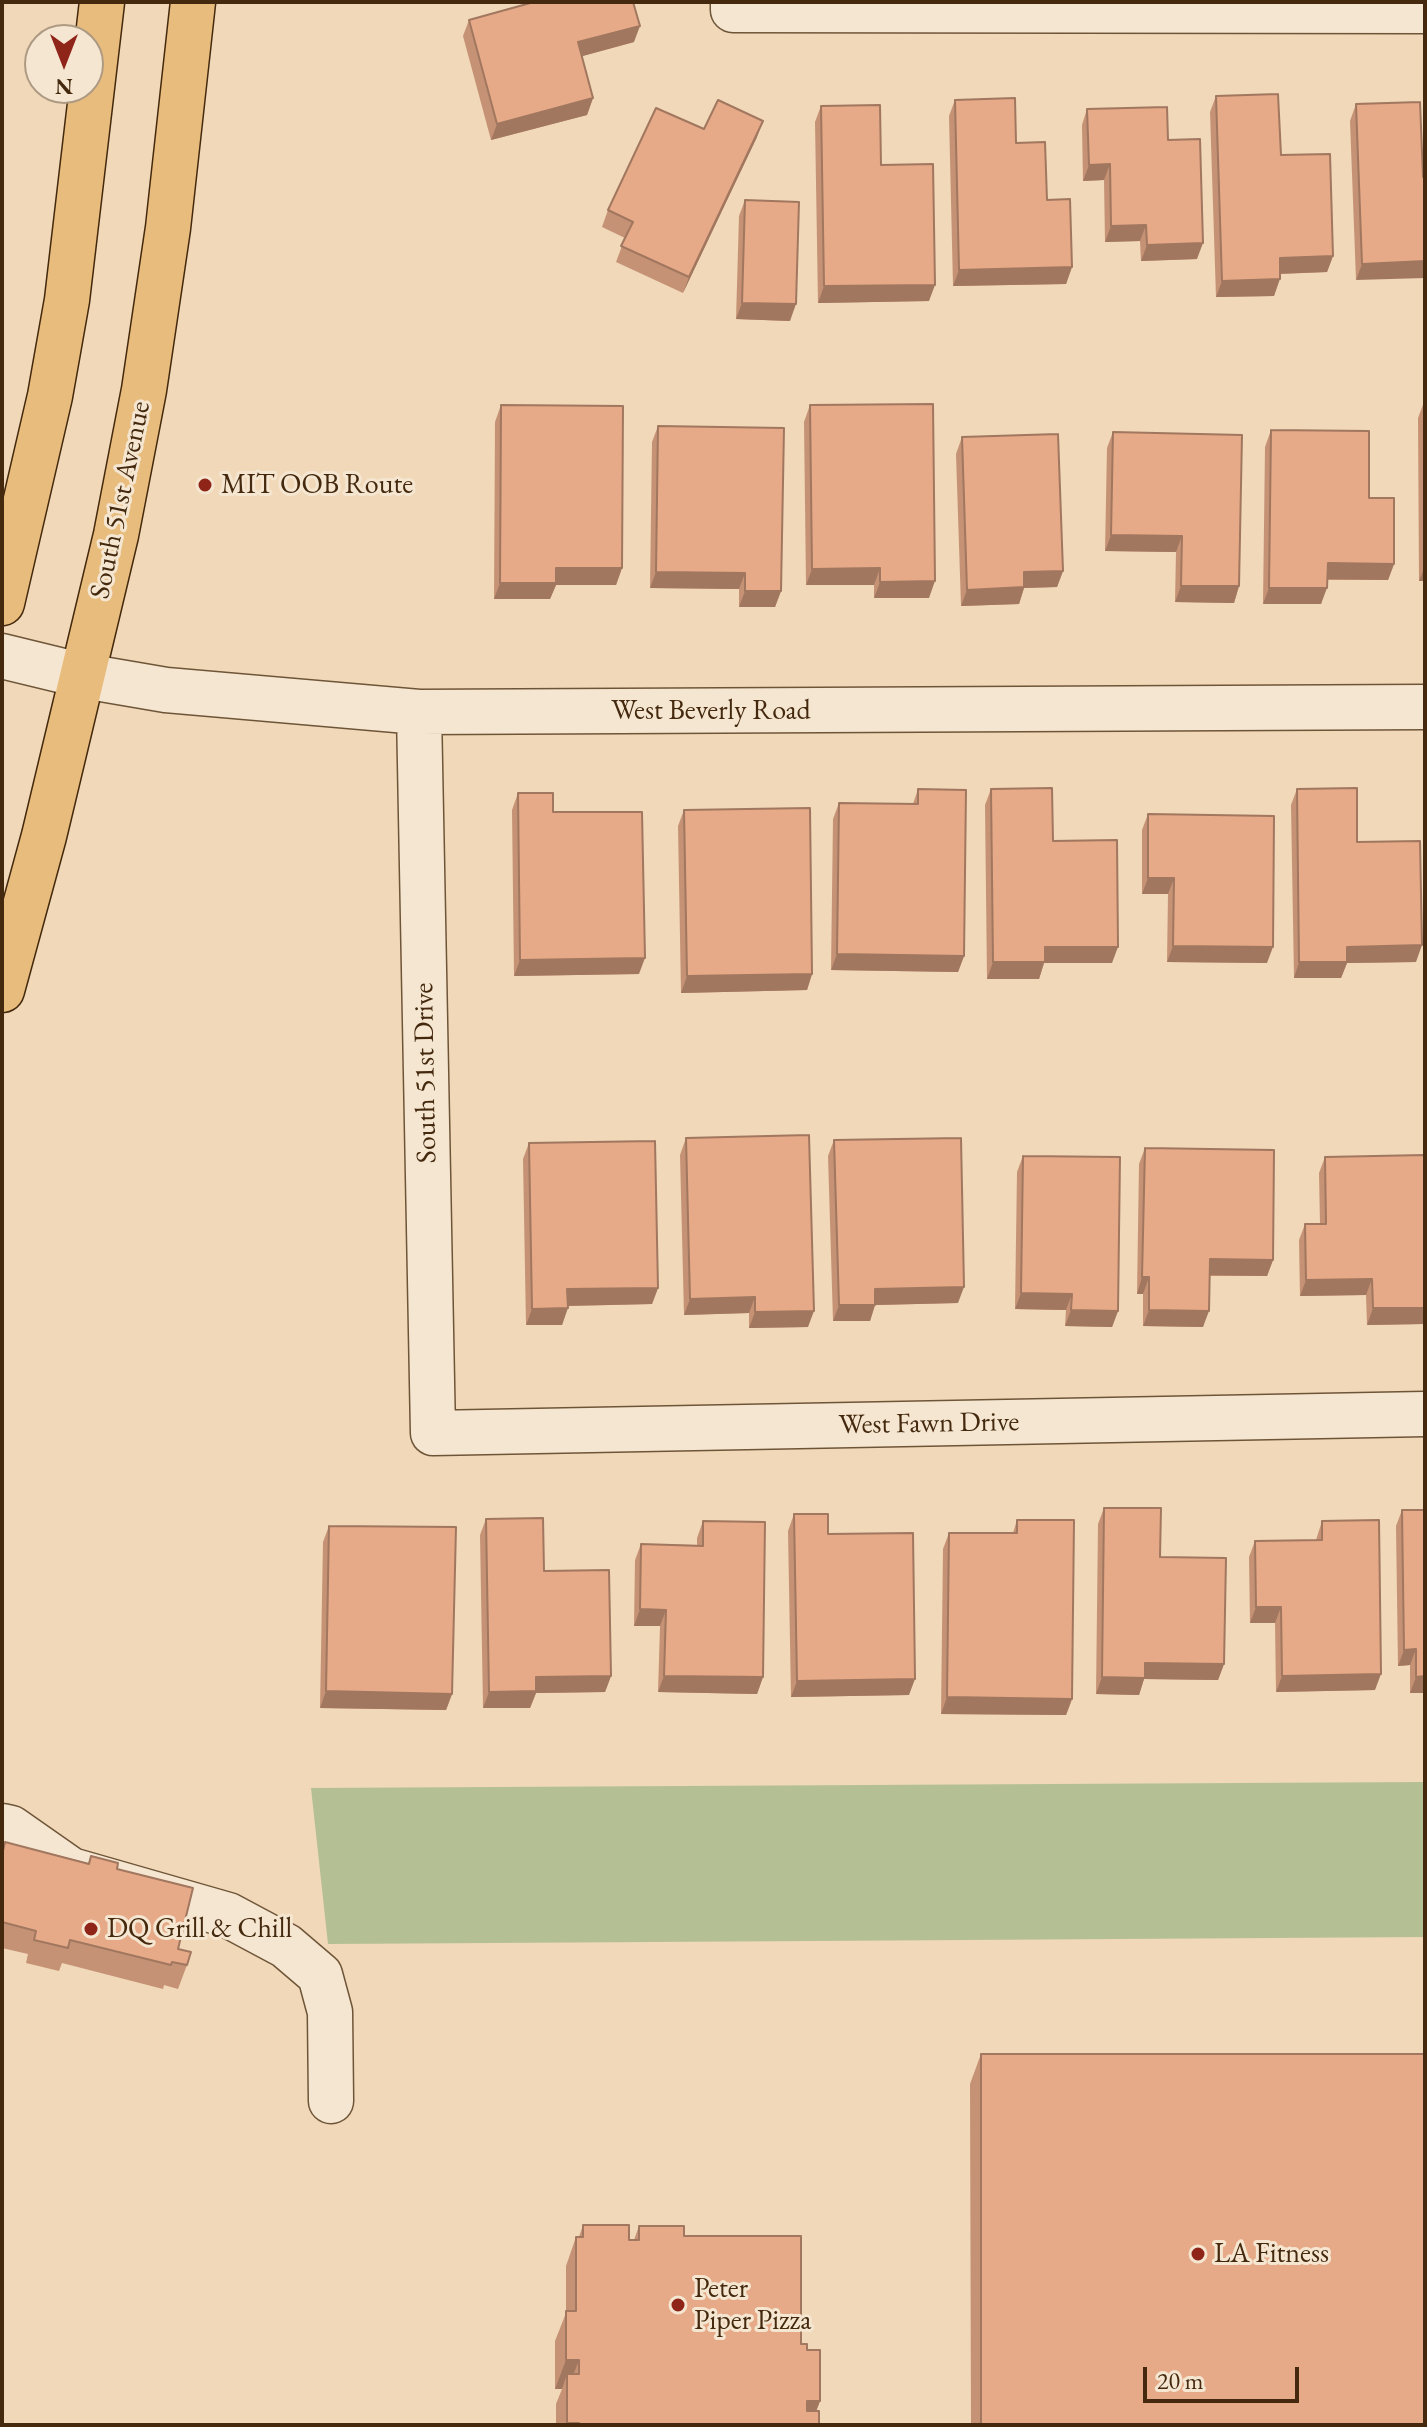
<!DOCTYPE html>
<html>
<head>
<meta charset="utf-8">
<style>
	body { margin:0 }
	#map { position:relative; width:1427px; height:2427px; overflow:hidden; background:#f0d8b8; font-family:"EB Garamond",serif }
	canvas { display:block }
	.frame { position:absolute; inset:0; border:4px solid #44290e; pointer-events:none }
	.north { position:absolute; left:24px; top:24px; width:80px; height:80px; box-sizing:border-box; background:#f5e6d1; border:2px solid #ae9a83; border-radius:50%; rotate:180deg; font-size:22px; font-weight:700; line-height:32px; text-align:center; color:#44290e }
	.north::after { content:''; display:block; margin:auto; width:28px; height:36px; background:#8f2418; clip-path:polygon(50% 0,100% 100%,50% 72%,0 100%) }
	.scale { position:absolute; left:1143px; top:2367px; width:156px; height:36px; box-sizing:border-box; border:4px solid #44290e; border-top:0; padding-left:10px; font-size:24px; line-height:28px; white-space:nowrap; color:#44290e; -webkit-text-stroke:6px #f5e6d1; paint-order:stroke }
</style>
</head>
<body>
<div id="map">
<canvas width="1427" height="2427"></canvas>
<div class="frame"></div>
<div class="north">N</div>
<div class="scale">20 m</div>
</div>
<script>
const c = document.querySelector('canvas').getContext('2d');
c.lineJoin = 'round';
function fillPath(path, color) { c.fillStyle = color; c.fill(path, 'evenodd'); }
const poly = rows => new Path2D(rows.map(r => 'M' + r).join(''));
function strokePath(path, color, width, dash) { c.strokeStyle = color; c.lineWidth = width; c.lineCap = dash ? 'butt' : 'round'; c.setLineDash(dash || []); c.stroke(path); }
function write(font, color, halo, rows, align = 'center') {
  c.font = font + ' "EB Garamond",serif'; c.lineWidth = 6; c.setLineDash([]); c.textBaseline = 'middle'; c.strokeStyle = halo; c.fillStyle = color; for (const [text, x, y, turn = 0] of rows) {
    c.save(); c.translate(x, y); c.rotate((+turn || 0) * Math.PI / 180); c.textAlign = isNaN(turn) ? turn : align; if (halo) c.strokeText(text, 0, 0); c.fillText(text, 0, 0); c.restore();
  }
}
fillPath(poly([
	[1425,1782,1425,1937,813,1941,328,1944,311,1788]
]), '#b4c093');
const minor = poly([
	[733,2,733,10,1425,11],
	[2,656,84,676,166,690,419,712,1425,707],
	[419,712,433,1433,1425,1414],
	[2,1826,11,1828,71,1870,228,1915,286,1946,320,1975,330,2012,331,2101]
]);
const major = poly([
	[2,603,50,396,67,300,102,2],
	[2,990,44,836,116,535,144,390,168,228,193,2]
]);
strokePath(minor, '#6f5538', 47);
strokePath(major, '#44290e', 47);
strokePath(minor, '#f5e6d1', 44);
strokePath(major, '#e8bc7c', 44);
fillPath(poly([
	[469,20,634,42,582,56,593,98,587,115,491,140,463,36],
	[1216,96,1281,155,1333,256,1327,272,1280,274,1274,296,1216,297,1210,112],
	[955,100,1016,143,1047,200,1072,267,1066,284,953,286,949,116],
	[1356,104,1423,177,1356,280,1350,121],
	[821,106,881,165,929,301,818,303,815,122],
	[1087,109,1168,140,1197,259,1141,261,1140,241,1105,242,1104,180,1083,181,1082,125],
	[704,129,757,137,683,293,616,262,625,238,602,227,608,210],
	[745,200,790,321,736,319,739,216],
	[1424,402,1425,402,1425,581,1419,581,1418,418],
	[501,405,622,568,616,585,556,585,550,599,494,599,495,422],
	[810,405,929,598,874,598,874,585,806,585,804,422],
	[658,426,781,591,775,607,739,607,739,589,650,588,652,442],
	[1271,430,1369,498,1394,564,1388,580,1327,580,1321,604,1263,604,1265,447],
	[1113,432,1239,586,1234,603,1175,602,1176,552,1105,551,1107,448],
	[962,437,1063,571,1057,587,1024,588,1019,604,961,606,956,454],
	[918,789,964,956,958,972,831,970,833,819,839,803,913,804],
	[991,789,1053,841,1112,963,1044,963,1039,979,987,979,985,805],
	[1297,789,1416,962,1347,963,1341,978,1294,978,1291,805],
	[518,793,553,812,639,974,514,976,512,810],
	[684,810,812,974,807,990,681,993,678,826],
	[1148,814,1267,963,1167,962,1168,894,1142,894,1142,830],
	[686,1138,808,1327,749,1328,749,1313,684,1315,680,1155],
	[834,1140,958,1303,875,1305,870,1321,833,1321,828,1156],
	[529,1143,658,1288,652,1304,568,1306,562,1325,526,1325,523,1159],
	[1145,1148,1273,1260,1267,1276,1210,1276,1203,1327,1143,1326,1143,1294,1137,1294,1139,1164],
	[1023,1156,1118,1311,1112,1327,1065,1326,1066,1310,1015,1309,1017,1172],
	[1325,1157,1424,1324,1367,1325,1366,1295,1300,1296,1299,1240,1305,1224,1320,1224,1319,1173],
	[1104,1508,1160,1557,1224,1664,1218,1680,1144,1679,1139,1695,1096,1694,1098,1524],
	[1402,1510,1425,1510,1425,1693,1410,1693,1410,1665,1398,1666,1396,1526],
	[794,1514,828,1534,909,1695,791,1697,788,1531],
	[486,1519,544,1571,611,1676,605,1692,536,1693,530,1708,483,1708,480,1535],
	[1017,1520,1072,1699,1066,1715,941,1714,943,1549,949,1533,1013,1533],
	[703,1521,763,1677,757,1694,658,1692,660,1626,634,1626,635,1560,641,1544,697,1545,697,1538],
	[1322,1521,1375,1690,1276,1692,1275,1623,1250,1623,1249,1557,1255,1541,1316,1540],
	[329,1526,452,1694,446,1710,320,1708,323,1542],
	[5,1842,88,1863,91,1856,117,1869,178,1949,187,1965,178,1989,164,1985,163,1989,62,1963,59,1971,26,1963,28,1954,2,1948,2,1851],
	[981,2054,1425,2425,971,2425,970,2084],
	[583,2225,629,2240,634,2240,639,2226,684,2236,807,2350,820,2401,816,2411,819,2425,556,2425,556,2404,562,2389,555,2389,555,2341,566,2313,566,2266,576,2237,579,2237]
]), '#c69275');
fillPath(poly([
	[640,26,634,42,572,59,578,42],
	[593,98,587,115,491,140,497,124],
	[763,121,757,137,683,293,689,277],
	[1110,164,1104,180,1083,181,1089,165],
	[1146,225,1140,241,1105,242,1111,226],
	[1203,243,1197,259,1141,261,1147,245],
	[1333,256,1327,272,1274,274,1280,258],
	[1425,261,1425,278,1356,280,1362,264],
	[1072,267,1066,284,953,286,959,270],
	[1280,279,1274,296,1216,297,1222,281],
	[935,285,929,301,818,303,824,286],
	[742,303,796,304,790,321,736,319],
	[1111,535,1182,536,1176,552,1105,551],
	[1328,563,1394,564,1388,580,1322,579],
	[1425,566,1425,581,1419,581],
	[556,568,622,568,616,585,556,585,550,599,494,599,500,583],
	[880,568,874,585,806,585,812,569],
	[1063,571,1057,587,1024,588,1019,604,961,606,967,590,1024,572],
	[656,572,745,573,739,589,650,588],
	[935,581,929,598,874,598,880,582],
	[1181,586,1239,586,1234,603,1175,602],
	[1269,588,1327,588,1321,604,1263,604],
	[745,591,781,591,775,607,739,607],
	[1148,878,1174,878,1168,894,1142,894],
	[1422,945,1416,962,1347,963,1341,978,1294,978,1299,962,1347,947],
	[1173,946,1273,947,1267,963,1167,962],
	[1045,947,1118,947,1112,963,1044,963,1039,979,987,979,993,962],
	[837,954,964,956,958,972,831,970],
	[645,958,639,974,514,976,520,960],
	[812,974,807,990,681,993,687,976],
	[1210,1259,1273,1260,1267,1276,1204,1275],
	[1142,1277,1149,1277,1143,1294,1137,1294],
	[1372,1279,1366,1295,1300,1296,1306,1280],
	[964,1287,958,1303,875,1305,870,1321,833,1321,839,1305,875,1289],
	[658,1288,652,1304,561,1306,567,1289],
	[1021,1293,1072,1294,1066,1310,1015,1309],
	[755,1297,749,1313,684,1315,690,1299],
	[568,1308,562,1325,526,1325,532,1309],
	[1373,1308,1425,1308,1425,1320,1424,1324,1367,1325],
	[1071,1310,1118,1311,1112,1327,1065,1326],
	[1149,1310,1209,1311,1203,1327,1143,1326],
	[814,1311,808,1327,749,1328,755,1312],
	[1256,1607,1281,1607,1275,1623,1250,1623],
	[640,1609,666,1610,660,1626,634,1626],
	[1416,1649,1410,1665,1398,1666,1404,1650],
	[1145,1663,1224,1664,1218,1680,1144,1679,1139,1695,1096,1694,1102,1677],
	[1381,1674,1375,1690,1276,1692,1282,1676],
	[611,1676,605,1692,536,1693,530,1708,483,1708,489,1692,536,1677],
	[664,1676,763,1677,757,1694,658,1692],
	[1425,1676,1425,1693,1410,1693,1416,1677],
	[915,1679,909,1695,791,1697,797,1681],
	[326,1691,452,1694,446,1710,320,1708],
	[947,1697,1072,1699,1066,1715,941,1714],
	[566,2360,579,2360,568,2389,567,2374,562,2389,555,2389],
	[807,2401,820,2401,811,2425,798,2425]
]), '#a1775f');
const building = poly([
	[534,2,633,2,640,26,578,42,593,98,497,124,469,20,534,2],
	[1278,94,1281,155,1330,154,1333,256,1280,258,1280,279,1222,281,1216,96,1278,94],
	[1015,98,1016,143,1045,142,1047,200,1070,199,1072,267,959,270,955,100,1015,98],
	[718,100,763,121,689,277,621,246,633,222,608,210,656,108,704,129,718,100],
	[1420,102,1423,177,1425,177,1425,261,1362,264,1356,104,1420,102],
	[880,105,881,165,933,164,935,285,824,286,821,106,880,105],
	[1167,107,1168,140,1200,139,1203,243,1147,245,1146,225,1111,226,1110,164,1089,165,1087,109,1167,107],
	[745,200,799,202,796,304,742,303,745,200],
	[1424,402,1425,402,1425,522,1424,402],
	[933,404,935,581,880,582,880,568,812,569,810,405,933,404],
	[501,405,623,406,622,568,556,568,556,583,500,583,501,405],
	[658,426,784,428,781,591,745,591,745,573,656,572,658,426],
	[1271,430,1369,431,1369,498,1394,498,1394,564,1328,563,1327,588,1269,588,1271,430],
	[1113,432,1242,435,1239,586,1181,586,1182,536,1111,535,1113,432],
	[1058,434,1063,571,1024,572,1024,587,967,590,962,437,1058,434],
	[1052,788,1053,841,1117,840,1118,947,1045,947,1045,962,993,962,991,789,1052,788],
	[1357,788,1357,842,1420,841,1422,945,1347,947,1347,962,1299,962,1297,789,1357,788],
	[918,789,966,790,964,956,837,954,839,803,918,804,918,789],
	[518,793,553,793,553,812,642,812,645,958,520,960,518,793],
	[810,808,812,974,687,976,684,810,810,808],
	[1148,814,1274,816,1273,947,1173,946,1174,878,1148,878,1148,814],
	[809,1135,814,1311,755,1312,755,1297,690,1299,686,1138,809,1135],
	[961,1138,964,1287,875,1289,875,1305,839,1305,834,1140,961,1138],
	[655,1141,658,1288,567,1289,568,1308,532,1309,529,1143,655,1141],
	[1145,1148,1274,1150,1273,1260,1210,1259,1209,1311,1149,1310,1149,1277,1142,1277,1145,1148],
	[1425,1155,1425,1308,1373,1308,1372,1279,1306,1280,1305,1224,1326,1224,1325,1157,1425,1155],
	[1023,1156,1120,1157,1118,1311,1071,1310,1072,1294,1021,1293,1023,1156],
	[1104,1508,1161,1508,1160,1557,1226,1558,1224,1664,1145,1663,1145,1678,1102,1677,1104,1508],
	[1402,1510,1425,1510,1425,1676,1416,1677,1416,1649,1404,1650,1402,1510],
	[794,1514,828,1514,828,1534,913,1533,915,1679,797,1681,794,1514],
	[543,1518,544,1571,609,1570,611,1676,536,1677,536,1691,489,1692,486,1519,543,1518],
	[1017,1520,1074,1520,1072,1699,947,1697,949,1533,1017,1533,1017,1520],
	[1379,1520,1381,1674,1282,1676,1281,1607,1256,1607,1255,1541,1322,1540,1322,1521,1379,1520],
	[703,1521,765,1522,763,1677,664,1676,666,1610,640,1609,641,1544,703,1546,703,1521],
	[329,1526,456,1527,452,1694,326,1691,329,1526],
	[5,1842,89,1864,91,1856,118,1863,117,1869,193,1888,178,1949,191,1952,187,1965,172,1962,171,1965,70,1940,68,1948,34,1940,36,1931,2,1922,2,1855,5,1842],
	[981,2054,1425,2054,1425,2425,981,2425,981,2054],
	[583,2225,629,2225,629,2240,639,2240,639,2226,684,2226,684,2236,801,2236,801,2344,807,2344,807,2350,820,2350,820,2401,807,2401,807,2411,819,2411,819,2425,579,2425,579,2423,567,2423,567,2374,579,2374,579,2360,566,2360,566,2311,576,2311,576,2237,583,2237,583,2225]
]);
fillPath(building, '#e6aa88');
strokePath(building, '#a1775f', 2);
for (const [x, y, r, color] of [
	[205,485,8,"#8f2418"],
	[91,1929,8,"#8f2418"],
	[1198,2254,8,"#8f2418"],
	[678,2305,8,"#8f2418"]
]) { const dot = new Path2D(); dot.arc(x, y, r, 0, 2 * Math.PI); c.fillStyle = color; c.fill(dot); strokePath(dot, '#f5e6d1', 3); }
write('28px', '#44290e', '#f5e6d1', [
	["MIT OOB Route",221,485],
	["DQ Grill & Chill",107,1929],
	["LA Fitness",1214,2254],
	["Peter",694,2289],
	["Piper Pizza",694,2321]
], 'left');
write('28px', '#44290e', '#f5e6d1', [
	["South 51st Avenue",121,500,-78],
	["West Beverly Road",711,711],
	["South 51st Drive",426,1073,-91],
	["West Fawn Drive",929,1424,-1]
]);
</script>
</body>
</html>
